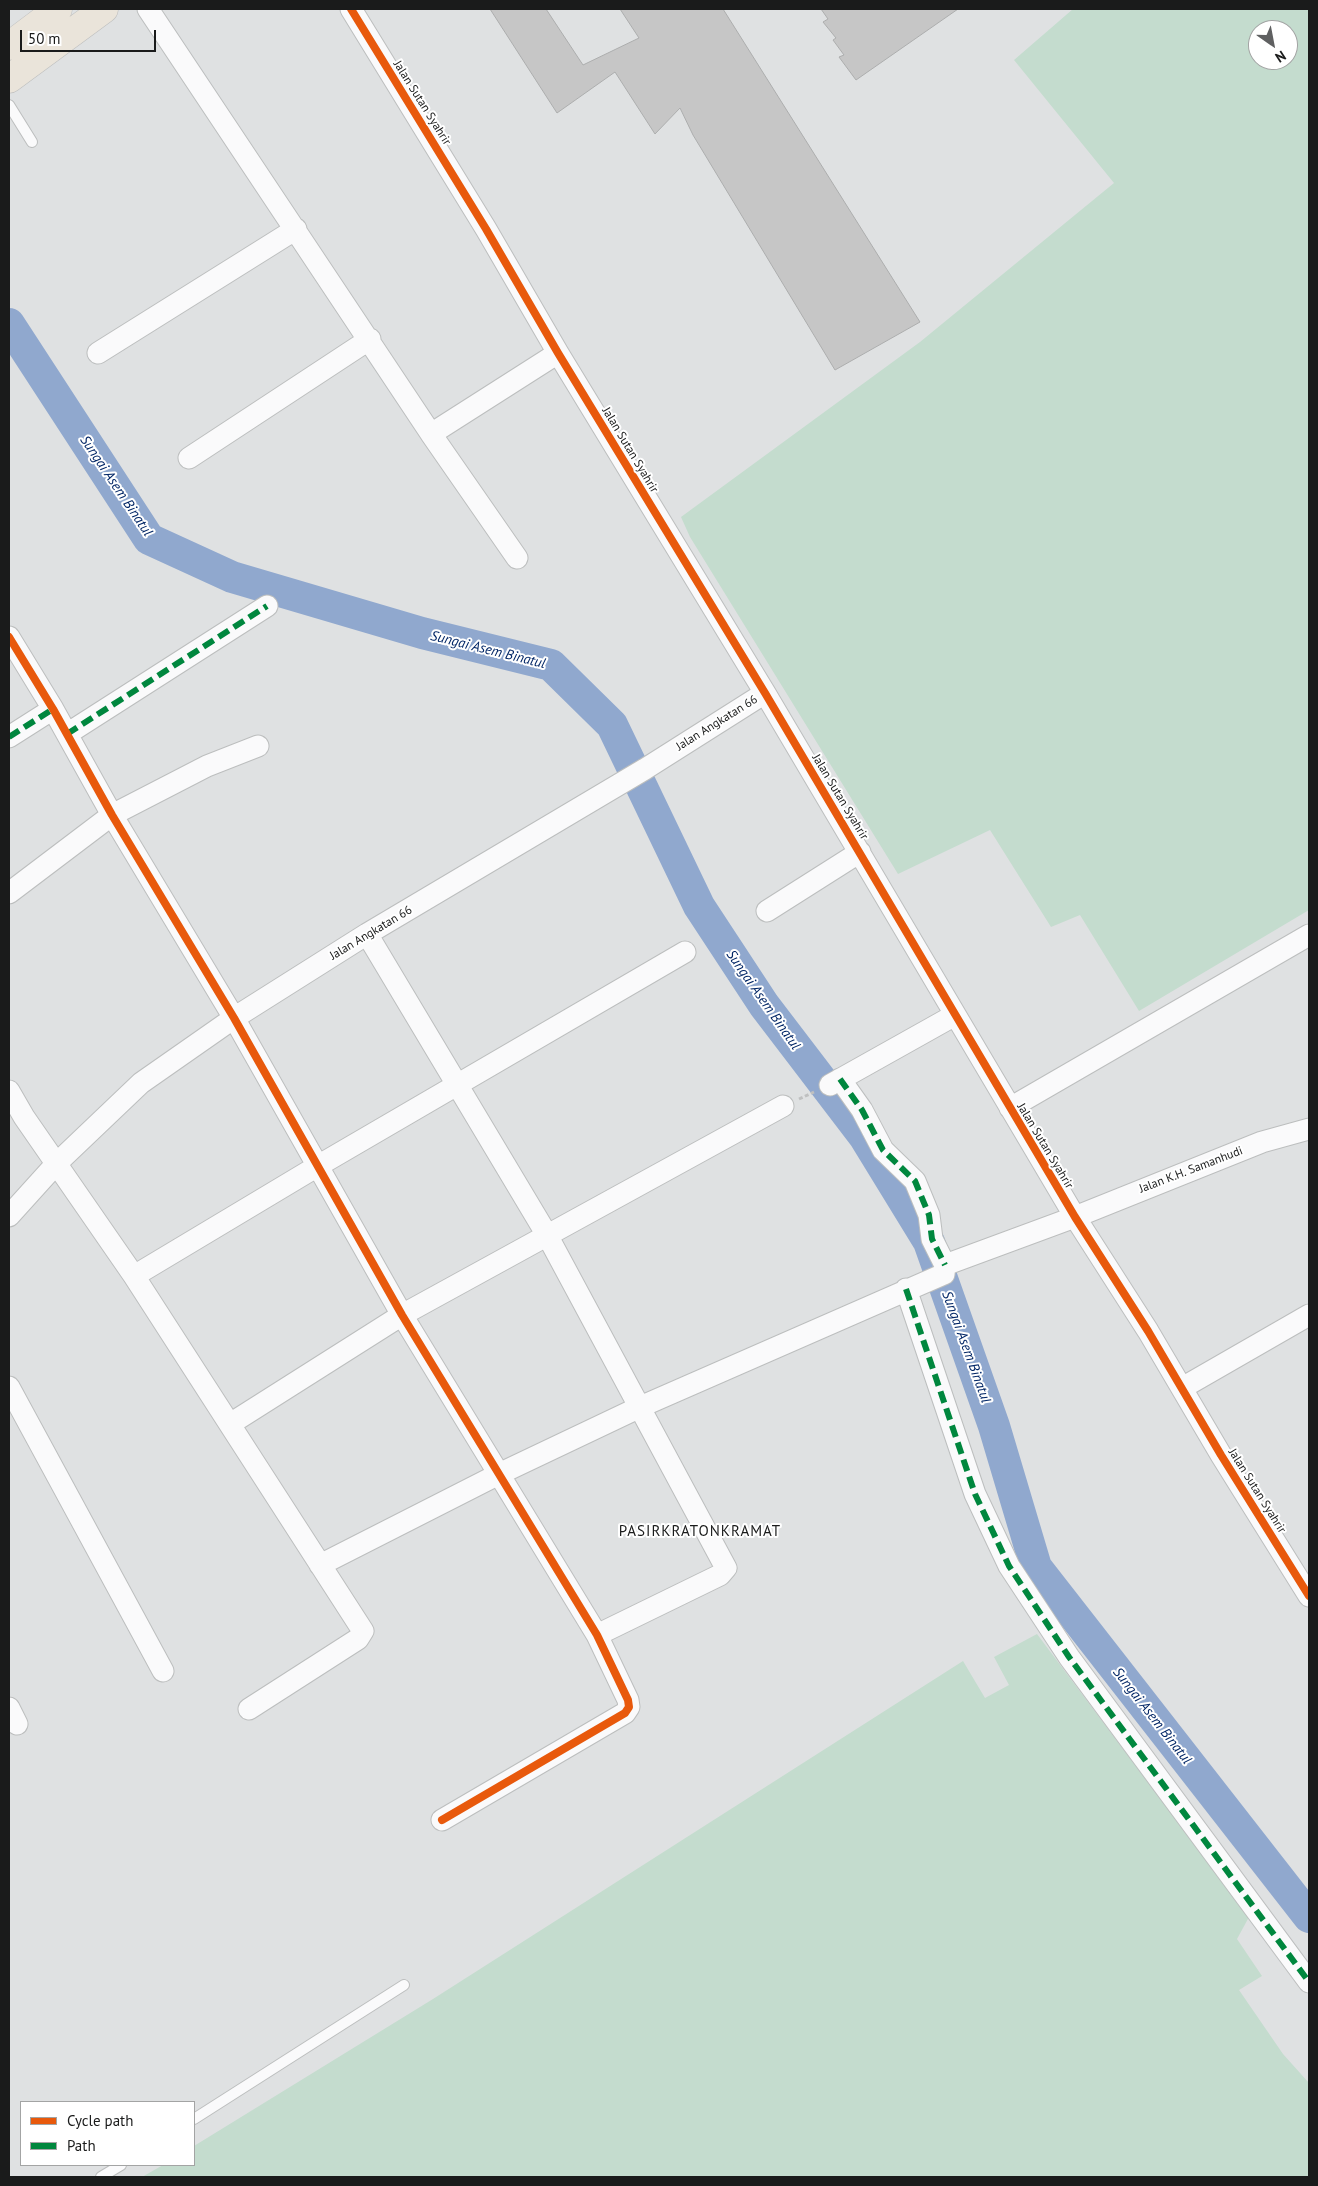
<!DOCTYPE html>
<html>
<head>
<meta charset="utf-8">
<style>
	body { margin:0 }
	#map { position:relative; width:1318px; height:2186px; overflow:hidden; background:#dfe1e2; font-family:"PT Sans",sans-serif }
	canvas { display:block }
	.frame { position:absolute; inset:0; border:10px solid #1a1b1b; pointer-events:none }
	.legend { position:absolute; left:20px; top:2101px; width:175px; height:65px; box-sizing:border-box; background:#fff; border:1px solid #a3a4a4; margin:0; padding:6px 9px; list-style:none; font-size:15px; color:#1a1b1b }
	.legend li { display:flex; align-items:center; gap:10px; height:25px }
	.legend b { width:25px; border:1px solid #a3a4a4 }
	.north { position:absolute; left:1248px; top:20px; width:50px; height:50px; box-sizing:border-box; background:#fff; border:1px solid #a3a4a4; border-radius:50%; rotate:147deg; font-size:14px; font-weight:700; line-height:20px; text-align:center; color:#1a1b1b }
	.north::after { content:''; display:block; margin:auto; width:18px; height:22px; background:#5f6061; clip-path:polygon(50% 0,100% 100%,50% 72%,0 100%) }
	.scale { position:absolute; left:20px; top:30px; width:136px; height:22px; box-sizing:border-box; border:2px solid #1a1b1b; border-top:0; padding-left:6px; font-size:15px; line-height:18px; white-space:nowrap; color:#1a1b1b; -webkit-text-stroke:4px #fff; paint-order:stroke }
</style>
</head>
<body>
<div id="map">
<canvas width="1318" height="2186"></canvas>
<div class="frame"></div>
<ul class="legend">
<li><b style="height:6px;background:#e8590c"></b>Cycle path</li>
<li><b style="height:6px;background:#00873e"></b>Path</li>
</ul>
<div class="north">N</div>
<div class="scale">50 m</div>
</div>
<script>
const c = document.querySelector('canvas').getContext('2d');
c.lineJoin = 'round';
function fillPath(path, color) { c.fillStyle = color; c.fill(path, 'evenodd'); }
const poly = rows => new Path2D(rows.map(r => 'M' + r).join(''));
function strokePath(path, color, width, dash) { c.strokeStyle = color; c.lineWidth = width; c.lineCap = dash ? 'butt' : 'round'; c.setLineDash(dash || []); c.stroke(path); }
function write(font, color, halo, rows, align = 'center') {
  c.font = font + ' "PT Sans",sans-serif'; c.lineWidth = 4; c.setLineDash([]); c.textBaseline = 'middle'; c.strokeStyle = halo; c.fillStyle = color; for (const [text, x, y, turn = 0] of rows) {
    c.save(); c.translate(x, y); c.rotate((+turn || 0) * Math.PI / 180); c.textAlign = isNaN(turn) ? turn : align; if (halo) c.strokeText(text, 0, 0); c.fillText(text, 0, 0); c.restore();
  }
}
fillPath(poly([
	[1073,9,1309,9,1309,910,1139,1011,1080,915,1051,927,990,830,898,874,690,537,681,517,920,342,1114,183,1014,60],
	[1258,30,1288,30,1288,60,1258,60],
	[1037,1634,1249,1917,1237,1939,1262,1976,1239,1990,1283,2054,1309,2083,1309,2177,142,2177,163,2165,194,2165,194,2146,433,1999,963,1661,985,1698,1009,1685,994,1657]
]), '#c4dcce');
strokePath(poly([
	[9,324,149,539,232,577,422,633,551,665,612,725,699,906,764,1005,864,1136,929,1242,994,1426,1036,1567,1309,1917]
]), '#90a8ce', 32);
const building = poly([
	[490,9,546,9,583,65,639,38,620,9,723,9,920,322,835,370,693,135,680,108,655,134,615,72,557,113,490,9],
	[821,9,958,9,856,80,839,57,844,55,833,40,836,38,823,22,828,19,821,9]
]);
fillPath(building, '#c6c6c6');
strokePath(building, '#acadad', 1);
const lane = poly([
	[9,105,32,142],
	[194,2119,404,1985],
	[101,2177,121,2165]
]);
const street = poly([
	[148,9,431,434,558,353],
	[351,9,486,229,558,353,765,693,1075,1217,1148,1331,1221,1455,1309,1596],
	[98,353,296,229],
	[431,434,517,558],
	[189,458,370,339],
	[9,637,53,709,112,815,234,1018,402,1315,597,1635,628,1700,629,1707,625,1713,442,1820],
	[67,734,267,606],
	[9,737,53,709],
	[9,893,112,815,207,766,258,746],
	[767,911,860,852],
	[367,934,547,1235,726,1568,720,1575,597,1635],
	[840,1079,862,1110,883,1150,915,1181,929,1215,932,1239,945,1265],
	[830,1085,955,1015],
	[9,1091,24,1117,134,1276,363,1631,358,1639,249,1709],
	[1010,1108,1309,935],
	[9,1216,56,1164,141,1083,234,1018,367,934,645,769,765,693],
	[134,1276,316,1167,685,952],
	[906,1289,975,1494,1009,1566,1069,1657,1309,1982],
	[9,1387,163,1671],
	[1182,1388,1309,1315],
	[230,1424,402,1315,783,1106],
	[320,1565,499,1474,640,1407,944,1274,945,1265,1075,1217,1262,1142,1309,1129],
	[9,1708,17,1724]
]);
const highway = poly([
	[9,46,58,9],
	[9,79,104,9]
]);
strokePath(lane, '#bcbebe', 12);
strokePath(street, '#bcbebe', 23);
strokePath(highway, '#bdbebe', 29);
strokePath(poly([
	[799,1099,814,1092]
]), '#bfc0c0', 3, [4, 2.5]);
strokePath(lane, '#fafafb', 10);
strokePath(street, '#fafafb', 21);
strokePath(highway, '#eae4da', 28);
strokePath(poly([
	[67,734,267,606],
	[9,737,53,709],
	[840,1079,862,1110,883,1150,915,1181,929,1215,932,1239,945,1265],
	[906,1289,975,1494,1009,1566,1069,1657,1309,1982]
]), '#00873e', 6, [12, 6]);
strokePath(poly([
	[351,9,486,229,558,353,765,693,1075,1217,1148,1331,1221,1455,1309,1596],
	[9,637,53,709,112,815,234,1018,402,1315,597,1635,628,1700,629,1707,625,1713,442,1820]
]), '#e8590c', 8);
write('12px', '#1a1b1b', '#fff', [
	["Jalan Sutan Syahrir",422,103,58],
	["Jalan Sutan Syahrir",630,450,59],
	["Jalan Angkatan 66",717,723,-32],
	["Jalan Sutan Syahrir",840,797,59],
	["Jalan Angkatan 66",371,933,-31],
	["Jalan Sutan Syahrir",1045,1146,59],
	["Jalan K.H. Samanhudi",1191,1170,-21],
	["Jalan Sutan Syahrir",1257,1491,58]
]);
write('italic 14px', '#002565', '#fff', [
	["Sungai Asem Binatul",116,486,56],
	["Sungai Asem Binatul",488,650,14],
	["Sungai Asem Binatul",763,1000,55],
	["Sungai Asem Binatul",966,1347,70],
	["Sungai Asem Binatul",1152,1716,52]
]);
c.letterSpacing = '1px';
write('15px', '#1a1b1b', '#fff', [
	["PASIRKRATONKRAMAT",700,1532]
]);
c.letterSpacing = '0px';
</script>
</body>
</html>
